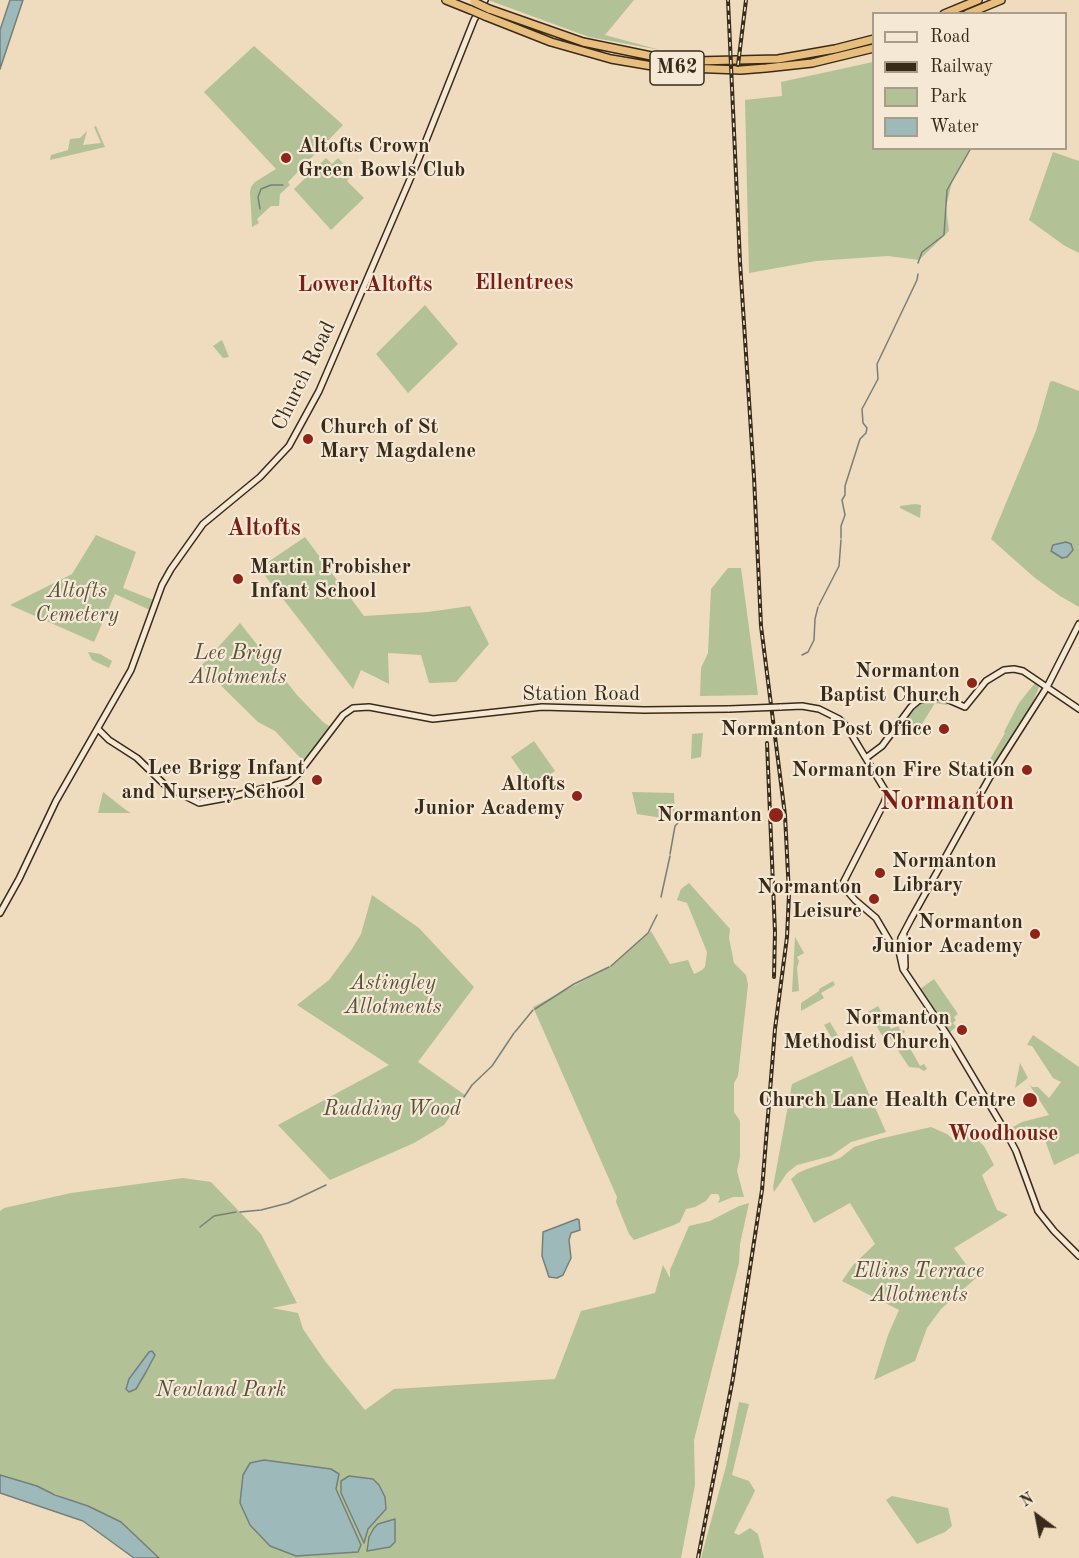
<!DOCTYPE html>
<html>
<head>
<meta charset="utf-8">
<style>
	body { margin:0 }
	#map { position:relative; width:1079px; height:1558px; overflow:hidden; background:#efdbbe; font-family:"Old Standard TT",serif }
	canvas { display:block }
	.legend { position:absolute; left:872px; top:12px; width:195px; height:138px; box-sizing:border-box; background:#f5e8d5; border:2px solid #aa9c8a; margin:0; padding:8px 10px; list-style:none; font-size:18px; color:#392b1a }
	.legend li { display:flex; align-items:center; gap:12px; height:30px }
	.legend b { width:30px; border:2px solid #aa9c8a }
	.north { position:absolute; left:1007px; top:1486px; width:60px; height:60px; -webkit-text-stroke:4px #f5e8d5; paint-order:stroke; rotate:328deg; font-size:16px; font-weight:700; line-height:24px; text-align:center; color:#392b1a }
	.north::after { content:''; display:block; margin:auto; width:21px; height:27px; background:#392b1a; clip-path:polygon(50% 0,100% 100%,50% 72%,0 100%) }
</style>
</head>
<body>
<div id="map">
<canvas width="1079" height="1558"></canvas>
<ul class="legend">
<li><b style="height:8px;background:#f5e8d5"></b>Road</li>
<li><b style="height:8px;background:#392b1a"></b>Railway</li>
<li><b style="height:16px;background:#b3c196"></b>Park</li>
<li><b style="height:16px;background:#9db9ba"></b>Water</li>
</ul>
<div class="north">N</div>
</div>
<script>
const c = document.querySelector('canvas').getContext('2d');
c.lineJoin = 'round';
function fillPath(path, color) { c.fillStyle = color; c.fill(path, 'evenodd'); }
const poly = rows => new Path2D(rows.map(r => 'M' + r).join(''));
function strokePath(path, color, width, dash) { c.strokeStyle = color; c.lineWidth = width; c.lineCap = dash ? 'butt' : 'round'; c.setLineDash(dash || []); c.stroke(path); }
function write(font, color, halo, rows, align = 'center') {
  c.font = font + ' "Old Standard TT",serif'; c.lineWidth = 4.5; c.setLineDash([]); c.textBaseline = 'middle'; c.strokeStyle = halo; c.fillStyle = color; for (const [text, x, y, turn = 0] of rows) {
    c.save(); c.translate(x, y); c.rotate((+turn || 0) * Math.PI / 180); c.textAlign = isNaN(turn) ? turn : align; if (halo) c.strokeText(text, 0, 0); c.fillText(text, 0, 0); c.restore();
  }
}
fillPath(poly([
	[488,0,634,0,605,35,660,50,589,37],
	[254,46,343,125,288,182,290,185,280,194,279,206,271,206,257,219,259,223,252,227,250,192,251,187,255,182,276,169,204,92],
	[873,62,874,148,970,149,952,182,946,207,949,231,919,260,888,256,816,261,749,273,745,100,782,96,781,82],
	[96,126,105,147,50,160,51,155,68,150,70,139,80,138,87,131,83,145,101,143,94,127],
	[1053,152,1079,161,1079,253,1065,246,1029,220],
	[326,158,332,164,338,158,353,174,347,181,364,198,331,230,294,189],
	[425,305,458,344,408,393,376,354],
	[222,340,229,357,223,358,213,346],
	[1053,381,1079,391,1079,607,1060,596,1035,578,991,539,1036,431,1050,382],
	[915,504,921,505,920,518,900,508,900,506],
	[96,535,136,552,123,588,156,601,152,611,115,594,94,642,10,605,72,574],
	[305,537,364,616,428,612,470,606,489,644,456,682,429,683,421,655,388,653,389,684,361,670,353,689,259,568],
	[728,568,741,568,758,695,700,696,701,668,708,653,711,589],
	[240,623,297,695,323,722,332,728,306,764,275,731,258,722,201,666],
	[88,652,100,654,112,661,109,668,92,660],
	[1035,683,1039,687,1030,709,1018,725,993,767,987,769,985,768,1005,733,1004,732,1019,703],
	[929,700,940,700,948,703,947,705,935,703,917,732,903,723,918,705],
	[703,733,701,757,691,759,692,734],
	[534,741,555,771,532,787,511,757],
	[103,792,126,810,131,813,98,813],
	[632,792,674,793,675,820,637,814],
	[689,883,730,929,729,938,734,963,746,975,748,985,738,1076,734,1083,734,1112,740,1121,740,1157,737,1171,744,1197,733,1197,718,1203,720,1198,718,1194,711,1194,706,1201,695,1207,686,1209,680,1222,674,1225,634,1240,629,1234,616,1202,617,1197,533,1007,608,968,651,931,670,964,688,960,694,974,702,970,705,967,707,952,687,903,677,900,681,889],
	[372,895,419,928,474,987,418,1062,465,1095,444,1125,414,1143,330,1180,278,1125,389,1065,297,1005,329,980,352,949,361,934],
	[795,937,804,953,797,957,799,961,797,968,799,991,792,992],
	[934,979,958,1014,954,1017,956,1020,953,1023,956,1027,949,1033,920,989],
	[833,981,835,985,821,993,824,998,801,1011,801,1003,819,991,819,989],
	[878,1006,891,1029,898,1026,901,1031,904,1030,905,1032,902,1034,920,1066,924,1064,927,1069,924,1071,919,1068,909,1067,887,1034,883,1037,868,1012],
	[830,1022,841,1041,836,1045,824,1025],
	[1033,1035,1079,1067,1079,1153,1054,1165,1042,1132,1032,1135,1027,1126,1013,1131,1008,1136,1006,1131,1022,1122,1049,1115,1029,1084,1032,1087,1038,1087,1049,1098,1061,1082,1053,1078,1032,1046,1027,1045],
	[852,1056,886,1132,851,1142,831,1156,797,1165,787,1173,774,1192,773,1187,792,1084],
	[1020,1063,1028,1078,1015,1088],
	[931,1127,947,1134,955,1141,962,1140,970,1133,984,1146,994,1165,982,1175,997,1210,1008,1215,954,1248,976,1278,941,1309,927,1328,915,1361,874,1380,888,1335,899,1310,842,1281,853,1265,875,1244,850,1203,814,1223,791,1179,798,1173,807,1169,840,1158,854,1147,879,1139],
	[183,1178,211,1182,261,1234,297,1303,272,1308,298,1313,303,1329,325,1361,365,1410,394,1389,555,1379,581,1311,655,1293,663,1265,670,1278,670,1270,689,1226,710,1221,739,1206,749,1203,740,1244,739,1263,694,1440,695,1485,681,1558,158,1558,99,1512,56,1494,0,1479,0,1211,4,1208,71,1193],
	[739,1402,749,1404,732,1475,749,1481,755,1491,734,1533,739,1535,750,1528,758,1534,764,1558,701,1558,726,1466],
	[892,1496,948,1508,952,1526,945,1532,917,1544,886,1500]
]), '#b3c196');
const water = poly([
	[10,0,23,0,0,69,0,30,10,0],
	[1066,542,1071,544,1073,550,1067,557,1062,558,1051,551,1053,545,1066,542],
	[577,1219,579,1220,580,1230,571,1233,569,1240,571,1258,563,1275,557,1278,549,1277,542,1256,543,1232,577,1219],
	[152,1351,155,1355,146,1372,136,1389,129,1392,126,1389,129,1379,149,1352,152,1351],
	[264,1460,331,1469,339,1474,336,1489,361,1545,358,1552,296,1556,270,1546,250,1525,240,1503,243,1475,250,1463,264,1460],
	[0,1475,37,1486,55,1495,88,1506,121,1522,159,1558,134,1558,83,1521,0,1493,0,1475],
	[349,1476,373,1479,379,1485,385,1497,386,1509,368,1529,364,1543,341,1493,341,1481,349,1476],
	[395,1519,395,1542,390,1547,367,1551,369,1537,374,1528,378,1524,395,1519]
]);
fillPath(water, '#9db9ba');
strokePath(water, '#75807a', 1.5);
strokePath(poly([
	[260,209,258,197,261,189,271,185,283,185],
	[918,263,922,252,944,235,947,190,971,148],
	[841,538,841,526,845,515,842,500,845,495,845,486,860,439,866,433,867,428,863,423,862,409,878,379,877,364,917,280,918,274],
	[819,605,839,566,841,540],
	[802,655,808,652,814,640,815,619,818,607],
	[670,854,675,826,679,822],
	[661,897,670,856],
	[611,966,648,933,657,915],
	[535,1009,574,984,609,967],
	[515,1032,533,1010],
	[464,1097,472,1085,492,1066,514,1033],
	[240,1212,261,1210,288,1203,326,1185],
	[200,1227,214,1216,236,1212]
]), '#75807a', 1.5);
const secondary = poly([
	[1079,624,1047,687,991,775,911,919,901,938,899,951,903,969,954,1045,1007,1134,1016,1151,1038,1211,1054,1231,1079,1256],
	[780,707,802,706,819,709,839,719,847,727,885,790,887,795,884,803,842,885,855,900,876,918,893,947,904,953],
	[98,729,109,740,137,758,167,787,199,803,226,798,289,782,298,774,343,715,353,708,369,707,433,719,542,707,644,710,729,709],
	[866,758,882,746,911,707,918,701,932,696,942,697,965,707,986,681,1004,670,1014,669,1023,671,1079,709],
	[0,913,19,879,56,801,131,670,162,585,171,569,203,524,260,477,289,446,319,391,417,163,474,20,485,0],
	[904,935,905,967]
]);
const highway = poly([
	[446,0,471,10],
	[489,9,583,42,661,58,696,61,778,59,835,49,874,39],
	[944,14,978,0],
	[967,14,1001,0],
	[485,16,551,42,611,59,658,67,741,70,766,68,812,63,874,48]
]);
strokePath(secondary, '#392b1a', 8);
strokePath(highway, '#392b1a', 10);
strokePath(secondary, '#f5e8d5', 5);
strokePath(highway, '#e8be7f', 7);
const rail = poly([
	[738,65,746,0],
	[767,743,775,932,774,977],
	[698,1558,733,1378,762,1190,775,1029,787,937,789,894,785,815,761,626,754,477,740,262,728,0]
]);
strokePath(rail, '#392b1a', 4);
strokePath(rail, '#f5e8d5', 1.5, [4.5]);
const secondaryBridge = poly([
	[729,709,780,707]
]);
const highwayBridge = poly([
	[474,2,489,9],
	[471,10,485,16]
]);
strokePath(secondaryBridge, '#392b1a', 8, []);
strokePath(highwayBridge, '#392b1a', 10, []);
strokePath(secondaryBridge, '#f5e8d5', 5);
strokePath(highwayBridge, '#e8be7f', 7);
for (const [x, y, r, color] of [
	[286,158,6,"#8f2418"],
	[308,439,6,"#8f2418"],
	[238,579,6,"#8f2418"],
	[972,683,6,"#8f2418"],
	[944,729,6,"#8f2418"],
	[1027,770,6,"#8f2418"],
	[317,780,6,"#8f2418"],
	[577,796,6,"#8f2418"],
	[776,815,8,"#8f2418"],
	[880,873,6,"#8f2418"],
	[874,899,6,"#8f2418"],
	[1035,934,6,"#8f2418"],
	[962,1030,6,"#8f2418"],
	[1030,1100,8,"#8f2418"]
]) { const dot = new Path2D(); dot.arc(x, y, r, 0, 2 * Math.PI); c.fillStyle = color; c.fill(dot); strokePath(dot, '#f5e8d5', 2); }
for (const [x, y, w] of [
	[677,68,54]
]) { const box = new Path2D(); box.roundRect(x - w / 2, y - 17, w, 34, 4.5); c.fillStyle = '#f5e8d5'; c.fill(box); strokePath(box, '#392b1a', 1.5); }
write('bold 20px', '#392b1a', null, [
	["M62",677,68]
]);
write('bold 21px', '#392b1a', '#f5e8d5', [
	["Altofts Crown",298,146,"left"],
	["Green Bowls Club",298,170,"left"],
	["Church of St",320,427,"left"],
	["Mary Magdalene",320,451,"left"],
	["Martin Frobisher",250,567,"left"],
	["Infant School",250,591,"left"],
	["Normanton",960,671],
	["Baptist Church",960,695],
	["Normanton Post Office",932,729],
	["Lee Brigg Infant",305,768],
	["and Nursery School",305,792],
	["Normanton Fire Station",1015,770],
	["Altofts",565,784],
	["Junior Academy",565,808],
	["Normanton",762,815],
	["Normanton",892,861,"left"],
	["Library",892,885,"left"],
	["Normanton",862,887],
	["Leisure",862,911],
	["Normanton",1023,922],
	["Junior Academy",1023,946],
	["Normanton",950,1018],
	["Methodist Church",950,1042],
	["Church Lane Health Centre",1016,1100]
], 'right');
write('21px', '#392b1a', '#f5e8d5', [
	["Church Road",304,376,-64],
	["Station Road",581,694]
]);
write('italic 21px', '#585039', '#f5e8d5', [
	["Altofts",77,591],
	["Cemetery",77,615],
	["Lee Brigg",238,653],
	["Allotments",238,677],
	["Astingley",393,983],
	["Allotments",393,1007],
	["Rudding Wood",392,1109],
	["Ellins Terrace",919,1271],
	["Allotments",919,1295],
	["Newland Park",221,1390]
]);
write('bold 22px', '#7a1f14', '#f5e8d5', [
	["Ellentrees",524,283],
	["Lower Altofts",365,285],
	["Woodhouse",1003,1134]
]);
write('bold 24px', '#7a1f14', '#f5e8d5', [
	["Altofts",264,529]
]);
write('bold 27px', '#7a1f14', '#f5e8d5', [
	["Normanton",947,802]
]);
</script>
</body>
</html>
